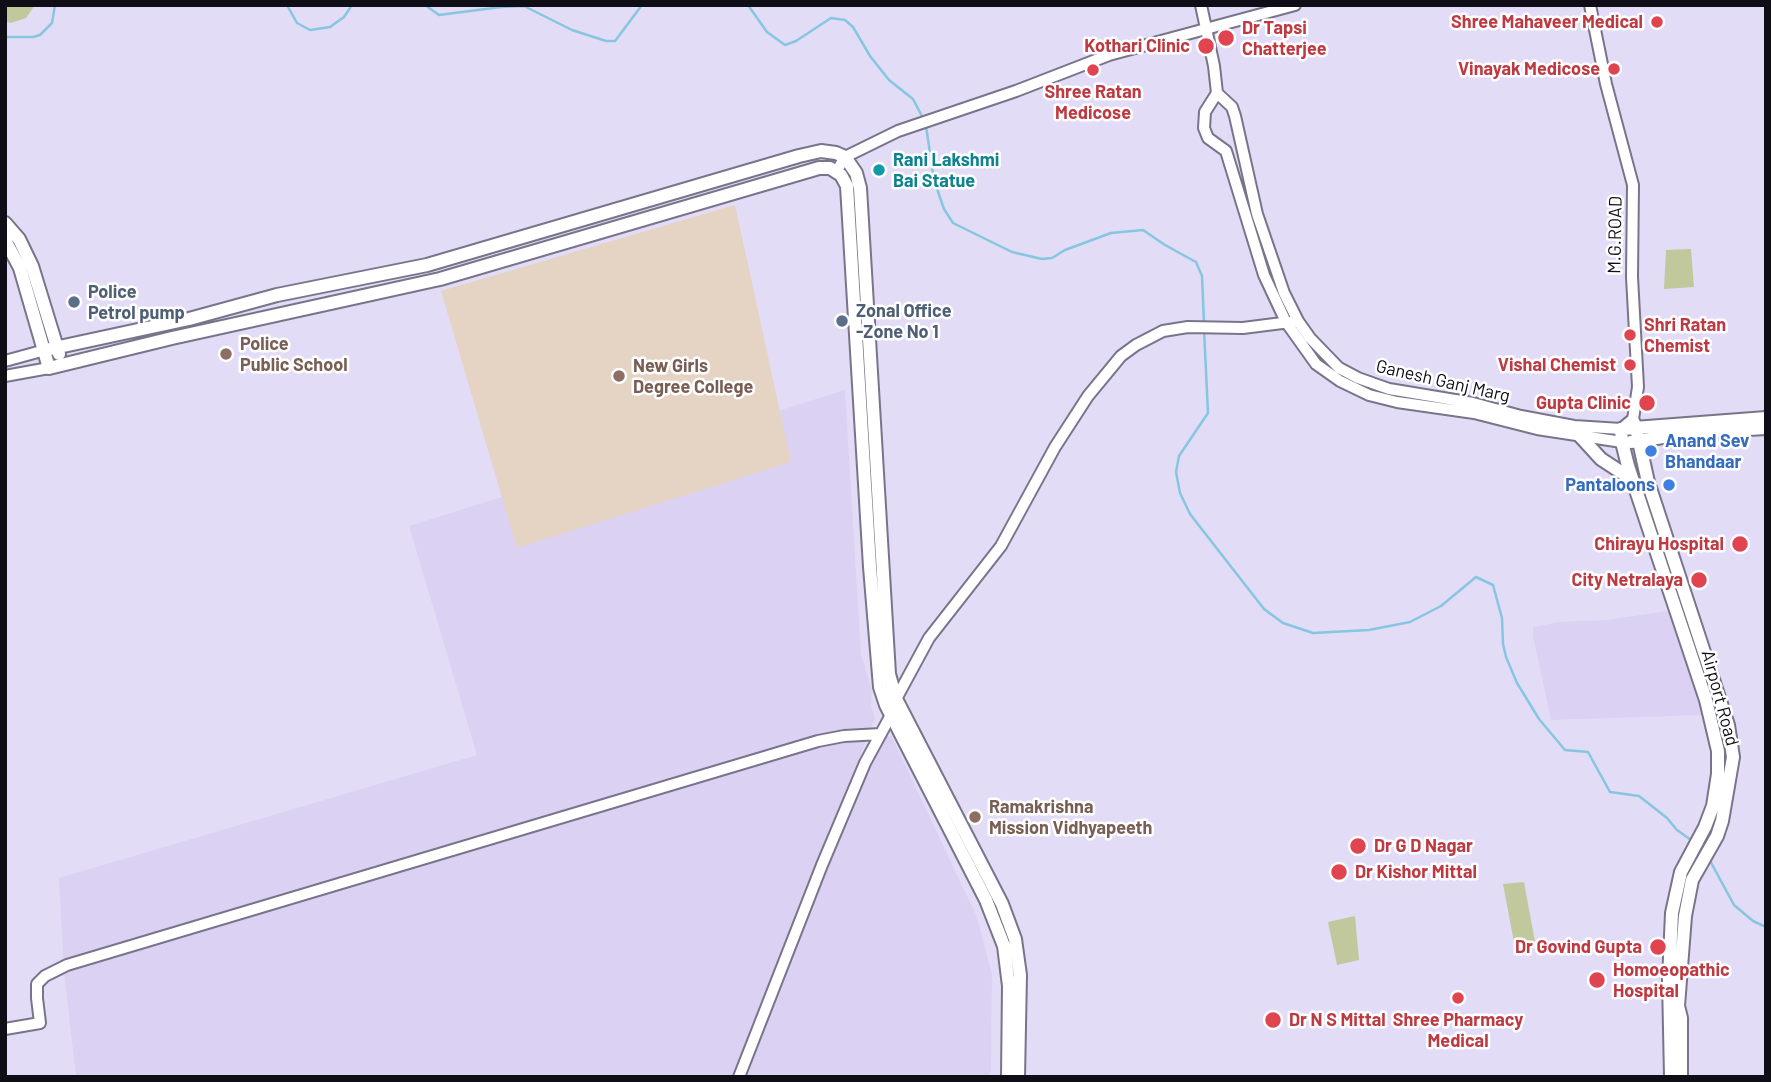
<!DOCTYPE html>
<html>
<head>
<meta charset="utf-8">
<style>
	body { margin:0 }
	#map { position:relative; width:1771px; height:1082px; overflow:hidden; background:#e3dcf6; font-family:Barlow,sans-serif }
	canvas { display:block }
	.frame { position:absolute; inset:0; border:7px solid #0f0d15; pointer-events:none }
</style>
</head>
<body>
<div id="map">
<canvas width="1771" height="1082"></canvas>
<div class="frame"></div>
</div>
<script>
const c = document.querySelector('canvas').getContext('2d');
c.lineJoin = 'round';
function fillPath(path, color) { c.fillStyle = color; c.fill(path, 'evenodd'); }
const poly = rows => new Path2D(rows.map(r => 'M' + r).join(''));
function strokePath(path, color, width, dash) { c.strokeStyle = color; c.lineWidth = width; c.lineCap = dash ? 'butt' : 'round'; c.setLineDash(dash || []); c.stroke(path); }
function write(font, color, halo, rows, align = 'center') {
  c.font = font + ' Barlow,sans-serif'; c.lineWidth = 5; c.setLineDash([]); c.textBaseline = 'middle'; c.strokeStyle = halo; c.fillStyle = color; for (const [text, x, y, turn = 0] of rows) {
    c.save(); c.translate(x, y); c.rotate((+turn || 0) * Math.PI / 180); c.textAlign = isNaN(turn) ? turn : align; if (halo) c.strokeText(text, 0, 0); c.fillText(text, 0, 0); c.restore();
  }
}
fillPath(poly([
	[845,390,861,654,872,691,871,705,875,718,732,1077,76,1077,64,972,59,878,477,755,409,526],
	[1674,610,1702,695,1703,715,1551,720,1533,636,1533,627,1559,622,1607,620],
	[891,735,977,917,992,975,991,1070,988,1077,744,1077,820,877,880,743]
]), '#dbd2f3');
fillPath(poly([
	[735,205,791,462,517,548,441,291]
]), '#e5d3c3');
fillPath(poly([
	[5,5,35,5,26,18,11,23,5,21],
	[1691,249,1694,287,1664,289,1666,250],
	[1524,882,1535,942,1514,942,1503,884],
	[1355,916,1359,960,1337,965,1328,922]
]), '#c1c89c');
strokePath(poly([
	[287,5,297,23,310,30,330,27,344,17,352,5],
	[425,5,439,15,501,7,524,6,572,30,606,41,615,41,642,5],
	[748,5,767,32,785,45,796,41,831,18,845,20,853,27,870,56,889,80,913,99,924,120],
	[5,37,33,37,40,35,52,23,55,5],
	[926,126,934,180,944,209,953,223,1012,252,1042,259,1052,258,1065,250,1111,233,1143,230,1165,245,1196,262,1202,276,1204,323],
	[1204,330,1208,413,1179,456,1176,472,1180,493,1190,514,1264,609,1283,623,1313,633,1369,630,1410,622,1441,606,1476,577,1493,585,1502,618,1503,644,1506,657,1517,683,1539,719,1565,750,1588,752,1610,792,1639,796,1667,818,1677,830,1691,840],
	[1708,857,1734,905,1753,921,1766,927]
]), '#86c6e1', 2.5);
const secondary = poly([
	[1201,5,1214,66,1217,93,1205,112,1204,128,1208,138,1226,151,1264,275,1286,322,1316,364,1340,381,1369,395,1397,402,1474,413,1537,429,1622,442],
	[1590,5,1606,84,1633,185,1632,277,1638,387,1633,419,1635,423],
	[1217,93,1232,107,1235,116,1257,214,1284,293,1298,321,1310,338,1339,368,1358,378,1389,389,1473,403,1521,416,1574,426,1621,429,1633,419],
	[836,172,845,157,898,131,1016,91,1109,55,1295,5],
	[5,361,45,350],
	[5,376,49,368],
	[5,1029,40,1023,37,998,37,984,45,976,67,965,818,741,844,736,881,734],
	[739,1077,822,865,865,763,891,715,896,699,929,638,1001,546,1055,447,1088,396,1121,356,1136,345,1163,331,1188,327,1243,328,1298,321]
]);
const primary = poly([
	[5,223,19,239,32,266,59,354],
	[5,240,20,268,49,368,172,338,440,279,819,168,830,168,841,175,847,186,870,567,880,687,886,705,986,900,1004,946,1009,986,1008,1077],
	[45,350,189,319,277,295,427,265,799,156,821,151,836,153,845,157,856,173,860,188,889,674,896,699,1002,904,1015,939,1020,975,1018,1077],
	[1636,428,1648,482,1728,725,1733,757,1722,821,1717,836,1692,880,1685,916,1678,1006,1681,1018,1681,1077],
	[1579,435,1601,459,1633,480],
	[1631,442,1695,432,1766,428],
	[1671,1077,1669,980,1672,913,1681,872,1705,827,1713,806,1718,774,1718,751,1706,700,1628,466,1622,442,1621,429,1766,418]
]);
strokePath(secondary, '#7a748b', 14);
strokePath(primary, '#7a748b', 16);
strokePath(secondary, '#fff', 10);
strokePath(primary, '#fff', 12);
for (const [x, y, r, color] of [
	[1657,22,7,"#e0444e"],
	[1226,38,9,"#e0444e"],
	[1206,46,9,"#e0444e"],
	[1614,69,7,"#e0444e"],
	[1093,70,7,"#e0444e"],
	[879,170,7,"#0f9aa8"],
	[74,302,7,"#5c6f8a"],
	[842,321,7,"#5c6f8a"],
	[1630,335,7,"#e0444e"],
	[226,354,7,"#8d6e63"],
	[1630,365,7,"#e0444e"],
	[619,376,7,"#8d6e63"],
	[1647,403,9,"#e0444e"],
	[1651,451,7,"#3f7fe0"],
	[1669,485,7,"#3f7fe0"],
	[1740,544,9,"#e0444e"],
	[1699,580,9,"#e0444e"],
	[975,817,7,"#8d6e63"],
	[1358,846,9,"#e0444e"],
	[1339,872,9,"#e0444e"],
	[1658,947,9,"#e0444e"],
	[1597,980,9,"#e0444e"],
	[1458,998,7,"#e0444e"],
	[1273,1020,9,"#e0444e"]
]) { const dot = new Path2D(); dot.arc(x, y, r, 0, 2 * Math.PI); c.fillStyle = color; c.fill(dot); strokePath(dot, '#fff', 2.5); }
write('bold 18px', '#be3a42', '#fff', [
	["Shree Mahaveer Medical",1643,22],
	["Dr Tapsi",1242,28,"left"],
	["Chatterjee",1242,49,"left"],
	["Kothari Clinic",1190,46],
	["Vinayak Medicose",1600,69],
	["Shree Ratan",1093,92,"center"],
	["Medicose",1093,113,"center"],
	["Shri Ratan",1644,325,"left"],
	["Chemist",1644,346,"left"],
	["Vishal Chemist",1616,365],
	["Gupta Clinic",1631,403],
	["Chirayu Hospital",1724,544],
	["City Netralaya",1683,580],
	["Dr G D Nagar",1374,846,"left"],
	["Dr Kishor Mittal",1355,872,"left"],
	["Dr Govind Gupta",1642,947],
	["Homoeopathic",1613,970,"left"],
	["Hospital",1613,991,"left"],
	["Dr N S Mittal",1289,1020,"left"],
	["Shree Pharmacy",1458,1020,"center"],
	["Medical",1458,1041,"center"]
], 'right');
write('bold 18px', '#0d838f', '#fff', [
	["Rani Lakshmi",893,160],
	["Bai Statue",893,181]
], 'left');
write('18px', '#0f0d15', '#fff', [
	["M.G.ROAD",1615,235,-89],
	["Ganesh Ganj Marg",1443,381,13],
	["Airport Road",1720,698,75]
]);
write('bold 18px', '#4e5e75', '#fff', [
	["Police",88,292],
	["Petrol pump",88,313],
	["Zonal Office",856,311],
	["-Zone No 1",856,332]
], 'left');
write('bold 18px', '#785e54', '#fff', [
	["Police",240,344],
	["Public School",240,365],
	["New Girls",633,366],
	["Degree College",633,387],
	["Ramakrishna",989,807],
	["Mission Vidhyapeeth",989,828]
], 'left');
write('bold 18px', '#366cbe', '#fff', [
	["Anand Sev",1665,441],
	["Bhandaar",1665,462],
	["Pantaloons",1655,485,"right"]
], 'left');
</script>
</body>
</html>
